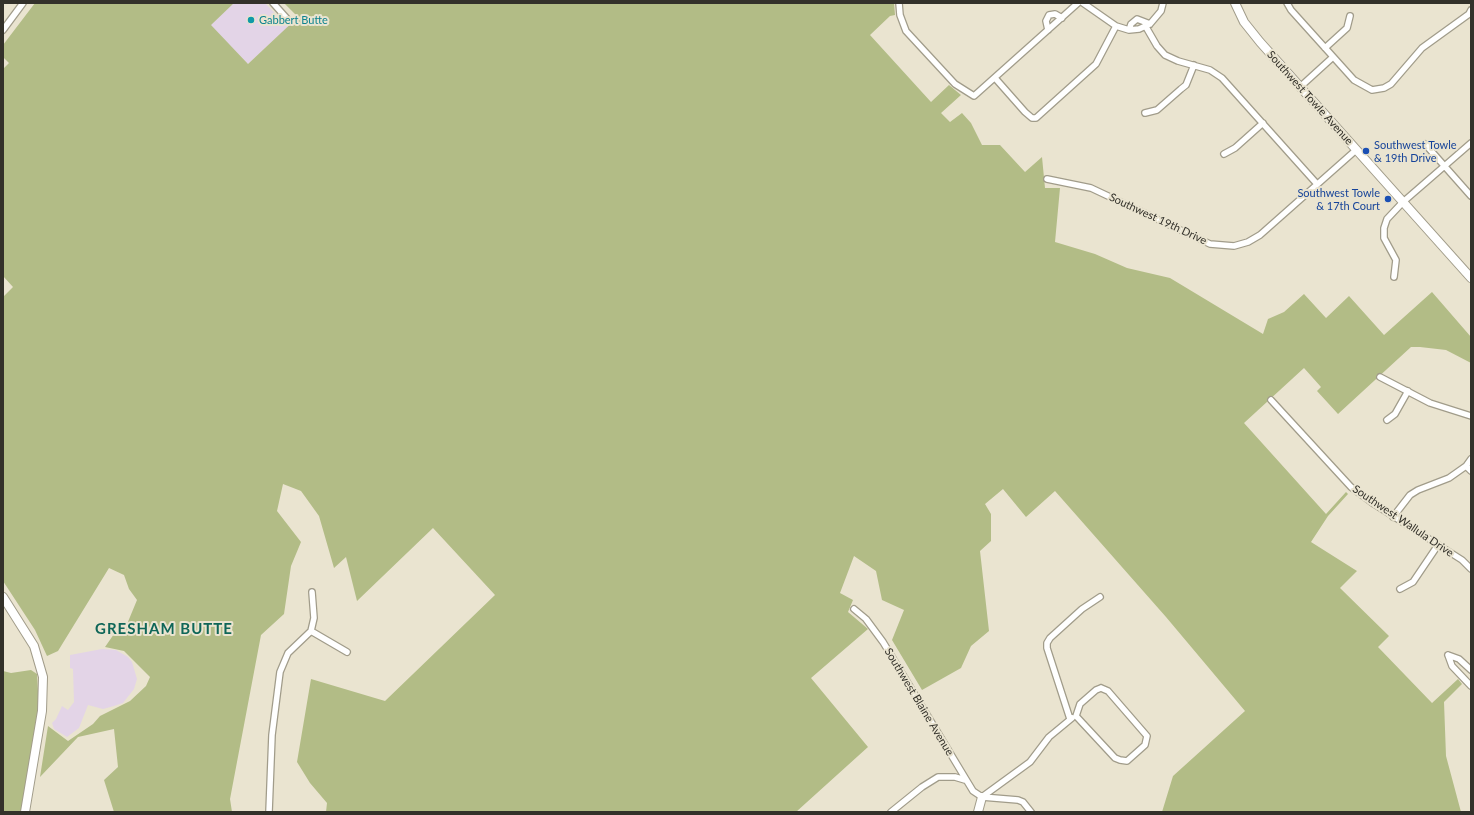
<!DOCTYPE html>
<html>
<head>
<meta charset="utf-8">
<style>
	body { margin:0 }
	#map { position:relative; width:1474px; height:815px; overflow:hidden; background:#eae4d0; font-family:Lato,sans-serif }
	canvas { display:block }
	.frame { position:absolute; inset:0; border:4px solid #33312a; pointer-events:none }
</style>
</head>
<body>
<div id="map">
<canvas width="1474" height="815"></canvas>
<div class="frame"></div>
</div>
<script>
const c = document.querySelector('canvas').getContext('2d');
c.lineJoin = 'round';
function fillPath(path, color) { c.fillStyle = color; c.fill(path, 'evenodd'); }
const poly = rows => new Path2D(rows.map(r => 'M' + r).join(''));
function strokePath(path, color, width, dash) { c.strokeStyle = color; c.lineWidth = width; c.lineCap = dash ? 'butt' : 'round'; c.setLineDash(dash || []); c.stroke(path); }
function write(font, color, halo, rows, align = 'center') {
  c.font = font + ' Lato,sans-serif'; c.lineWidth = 4; c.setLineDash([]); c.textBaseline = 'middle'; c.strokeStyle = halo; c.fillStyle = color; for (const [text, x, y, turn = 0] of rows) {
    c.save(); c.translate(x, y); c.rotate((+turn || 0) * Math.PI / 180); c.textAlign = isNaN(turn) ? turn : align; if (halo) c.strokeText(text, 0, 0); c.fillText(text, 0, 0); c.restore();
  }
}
fillPath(poly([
	[234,3,265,3,288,27,248,64,210,25],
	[102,649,116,650,128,657,132,662,137,679,134,689,123,703,114,706,103,709,88,705,79,728,67,737,54,729,52,723,56,719,62,706,68,710,74,702,73,669,70,668,70,655]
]), '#e3d4e7');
fillPath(poly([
	[35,3,234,3,211,25,248,64,298,17,284,3,894,3,895,15,890,16,870,35,931,102,949,85,961,95,941,113,950,122,962,113,971,123,982,145,1000,145,1025,172,1042,157,1045,188,1060,188,1055,242,1095,254,1127,268,1170,278,1263,334,1268,319,1284,312,1304,294,1326,318,1349,296,1384,335,1432,292,1471,337,1471,363,1446,350,1420,347,1411,347,1338,414,1317,391,1321,387,1304,368,1244,423,1326,514,1346,492,1348,494,1328,516,1311,542,1357,571,1340,588,1389,636,1378,647,1432,703,1458,679,1462,684,1444,702,1446,756,1461,812,1162,812,1173,776,1245,711,1166,617,1055,491,1026,517,1003,489,985,504,991,514,991,541,980,551,989,631,971,646,961,668,922,690,892,640,904,610,882,600,876,571,854,556,840,593,853,600,848,612,868,629,811,678,868,747,796,812,326,812,327,803,310,783,297,762,311,679,385,701,495,595,433,528,357,601,346,557,334,568,319,516,301,491,283,484,277,511,301,542,291,566,284,614,261,635,230,799,232,812,114,812,104,780,118,767,114,729,78,737,40,777,48,726,68,741,93,724,100,716,130,701,146,686,150,677,124,651,105,647,114,634,125,629,137,600,129,589,124,575,109,568,58,651,47,656,35,630,3,581,3,297,13,287,3,276,3,69,9,63,3,57,3,45],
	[31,670,37,674,39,707,21,812,3,812,3,671,11,673]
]), '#b2bc86');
const street = poly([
	[273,3,290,22],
	[899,3,900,15,906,31,955,84,974,96,1078,3],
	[1083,3,1116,26,1129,30,1139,29,1150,24,1161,11,1163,3],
	[1287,3,1291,10,1354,80,1372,90,1384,88,1391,84,1422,48,1469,14,1471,10],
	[1146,27,1157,46,1165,55,1178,61,1210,70,1222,78,1317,184],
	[3,30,23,3],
	[1048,30,1046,21,1049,15,1055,14,1062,18],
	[1129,30,1131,24,1137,19,1150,24],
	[1325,48,1347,28,1350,16],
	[995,78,1025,112,1032,118,1036,118,1096,64,1116,26],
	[1300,87,1333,57],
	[1145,113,1157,110,1181,89,1186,85,1194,65],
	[1425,144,1471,196],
	[1224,154,1235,148,1263,123],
	[1047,179,1091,188,1210,244,1234,246,1248,242,1260,235,1356,150],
	[1394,277,1396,260,1384,238,1384,228,1387,219,1403,202,1471,143],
	[1380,377,1430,403,1471,416],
	[1271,400,1351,487,1374,504,1462,560,1471,569],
	[1387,420,1395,414,1408,391],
	[1466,466,1471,471],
	[1393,517,1410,495,1418,490,1449,478,1466,466,1471,459],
	[1400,589,1413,582,1438,545],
	[854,609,866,619,883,642,973,791,982,797,1018,800,1023,802,1031,812],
	[311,631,347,652],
	[1448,655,1452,666,1471,686],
	[1448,655,1459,659,1471,670],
	[1101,688,1108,691,1147,736,1145,745,1127,761,1120,760,1115,758,1076,716,1080,704,1096,690,1101,688],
	[1070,719,1047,648,1047,643,1050,638,1082,609,1100,597],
	[982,797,1030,762,1049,737,1072,718],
	[269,812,272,735,280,672,288,653,311,631,314,618,312,592],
	[891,812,922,787,938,777,955,777,965,780]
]);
const secondary = poly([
	[1235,3,1244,22,1260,42,1471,278],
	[3,597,34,646,43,677,42,711,25,812],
	[978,812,982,797]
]);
strokePath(street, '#a19c8a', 8);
strokePath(secondary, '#a19c8a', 10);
strokePath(street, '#fff', 5.5);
strokePath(secondary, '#fff', 8);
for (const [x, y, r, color] of [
	[251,20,4,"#0f9aa8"],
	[1366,151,4,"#1a4fb4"],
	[1388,199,4,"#1a4fb4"]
]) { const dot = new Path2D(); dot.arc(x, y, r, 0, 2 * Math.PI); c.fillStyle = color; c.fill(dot); strokePath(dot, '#eae4d0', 1.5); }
write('11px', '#0d838f', '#eae4d0', [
	["Gabbert Butte",259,20]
], 'left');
write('11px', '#33312a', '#eae4d0', [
	["Southwest Towle Avenue",1310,98,48],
	["Southwest 19th Drive",1158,219,25],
	["Southwest Wallula Drive",1403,521,34],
	["Southwest Blaine Avenue",919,702,59]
]);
write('11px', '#164399', '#eae4d0', [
	["Southwest Towle",1374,145],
	["& 19th Drive",1374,158],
	["Southwest Towle",1380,193,"right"],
	["& 17th Court",1380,206,"right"]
], 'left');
c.letterSpacing = '1px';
write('bold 15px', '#0f6658', '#eae4d0', [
	["GRESHAM BUTTE",164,629]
]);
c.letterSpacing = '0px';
</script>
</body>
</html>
